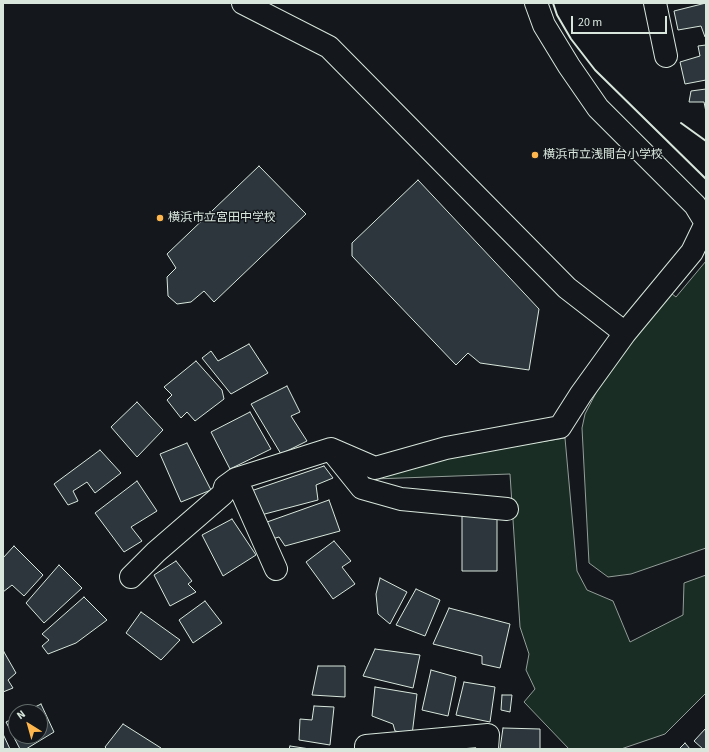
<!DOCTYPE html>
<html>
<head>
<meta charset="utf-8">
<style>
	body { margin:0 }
	#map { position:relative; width:709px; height:752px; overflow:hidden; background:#14181c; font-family:"Source Sans 3",sans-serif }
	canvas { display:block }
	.frame { position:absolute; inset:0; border:4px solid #d8e6dc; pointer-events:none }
	.north { position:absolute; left:8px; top:704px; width:40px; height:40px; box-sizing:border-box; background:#14181c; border:1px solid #626a69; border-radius:50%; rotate:323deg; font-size:11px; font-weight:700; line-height:16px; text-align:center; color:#d8e6dc }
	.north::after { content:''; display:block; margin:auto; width:14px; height:18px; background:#ffb74d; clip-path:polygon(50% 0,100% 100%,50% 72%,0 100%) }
	.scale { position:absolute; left:571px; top:16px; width:96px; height:18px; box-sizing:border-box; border:2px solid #d8e6dc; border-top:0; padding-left:5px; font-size:12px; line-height:14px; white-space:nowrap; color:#d8e6dc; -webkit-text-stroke:3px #14181c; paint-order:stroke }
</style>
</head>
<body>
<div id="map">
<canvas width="709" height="752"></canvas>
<div class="frame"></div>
<div class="north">N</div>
<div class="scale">20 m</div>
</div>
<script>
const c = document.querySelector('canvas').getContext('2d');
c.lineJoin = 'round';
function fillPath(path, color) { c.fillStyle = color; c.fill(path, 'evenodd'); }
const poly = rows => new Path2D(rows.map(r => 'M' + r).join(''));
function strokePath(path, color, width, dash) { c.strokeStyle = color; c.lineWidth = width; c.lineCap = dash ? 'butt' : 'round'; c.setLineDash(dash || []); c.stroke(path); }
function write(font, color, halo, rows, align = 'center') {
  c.font = font + ' "Source Sans 3","Noto Sans JP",sans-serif'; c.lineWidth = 3; c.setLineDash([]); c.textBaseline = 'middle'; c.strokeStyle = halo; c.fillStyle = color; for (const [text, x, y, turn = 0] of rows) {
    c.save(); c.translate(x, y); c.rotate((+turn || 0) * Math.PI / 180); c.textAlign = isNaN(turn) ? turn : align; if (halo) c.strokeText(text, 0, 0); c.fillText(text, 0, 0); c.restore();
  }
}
const green = poly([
	[706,261,706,548,631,574,608,577,589,563,582,428,585,414,610,366,667,290,676,297,706,261],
	[565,438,577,571,587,590,613,601,630,642,683,615,684,583,706,575,706,693,665,734,621,749,569,749,524,702,535,689,526,670,529,654,520,627,510,474,374,479,432,459,565,438]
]);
fillPath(green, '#1a2d24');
strokePath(green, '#939e99', 1);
const building = poly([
	[706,3,706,37,705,37,701,26,678,30,674,11,706,3],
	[706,45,706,80,685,84,680,62,700,56,698,46,706,45],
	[706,89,706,112,704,102,689,102,691,91,706,89],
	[259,166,306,214,214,302,204,291,191,302,177,304,168,296,167,277,176,268,167,254,259,166],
	[418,180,539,309,529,370,480,363,468,353,456,365,352,256,352,243,418,180],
	[249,344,268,373,231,394,202,358,211,351,218,361,249,344],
	[196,361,222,390,224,399,195,421,187,412,181,418,167,400,172,395,164,387,196,361],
	[287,386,300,412,291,416,307,441,281,454,251,404,287,386],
	[137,402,163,430,137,457,111,427,137,402],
	[250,412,271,449,230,469,211,432,250,412],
	[187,443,211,490,181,502,160,454,187,443],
	[100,450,121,473,95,493,87,482,73,491,78,501,68,505,54,484,100,450],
	[324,466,333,478,316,485,318,500,261,515,251,491,324,466],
	[137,481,157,511,131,527,142,541,124,552,95,513,137,481],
	[329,500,340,531,285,546,279,537,272,539,267,522,329,500],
	[462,514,497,515,497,571,462,571,462,514],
	[232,519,256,555,223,576,202,535,232,519],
	[334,541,351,561,342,567,355,584,333,599,306,562,334,541],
	[14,546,43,575,24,596,12,585,3,592,3,558,14,546],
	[176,561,192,581,188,584,196,592,170,606,154,575,176,561],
	[59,565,82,588,44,623,26,603,59,565],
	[380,578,407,592,390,624,378,614,376,594,380,578],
	[416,589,440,600,425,636,396,625,416,589],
	[84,597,107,620,76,643,48,654,42,646,49,640,42,634,84,597],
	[205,601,222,623,193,643,179,620,205,601],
	[449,608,510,624,500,668,482,664,482,656,433,644,449,608],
	[141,612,180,640,161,660,126,633,141,612],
	[375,649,420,655,413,688,363,676,375,649],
	[4,652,16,673,8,680,13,688,3,692,3,653,4,652],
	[318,666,345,666,345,697,312,695,318,666],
	[431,670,456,677,448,716,422,710,431,670],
	[464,682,495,687,490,722,456,715,464,682],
	[375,687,417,694,412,735,395,731,393,724,372,716,375,687],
	[502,695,512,695,510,712,501,710,502,695],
	[41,704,54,732,26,749,20,749,6,722,16,717,16,736,40,736,40,712,25,712,41,704],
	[314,706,334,707,330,745,299,740,300,719,312,720,314,706],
	[123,724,161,748,160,749,107,749,105,747,123,724],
	[503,728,540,729,540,749,500,749,503,728],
	[706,728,706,749,703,749,694,741,706,728],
	[3,734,10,749,3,749,3,734],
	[685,743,690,749,679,749,685,743],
	[290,746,310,749,289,749,290,746]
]);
fillPath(building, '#2c363c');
strokePath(building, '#d8e6dc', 1);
const minor = poly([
	[243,3,329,47,567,288,625,333,692,252,706,223,695,205,598,108,569,66,544,25,536,3],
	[655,3,666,56],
	[333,452,362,488,401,499,507,509],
	[236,479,276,569],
	[131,577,156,552,223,494,225,487,236,479,331,449,375,468,446,448,560,427,581,394,625,333],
	[366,749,366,746,488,735,487,749]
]);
strokePath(minor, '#d8e6dc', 24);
strokePath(minor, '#14181c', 22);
strokePath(poly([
	[553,3,557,15,571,39,595,70,706,179],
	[681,123,706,141]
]), '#d8e6dc', 2);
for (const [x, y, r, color] of [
	[535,155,4,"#ffb74d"],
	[160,218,4,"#ffb74d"]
]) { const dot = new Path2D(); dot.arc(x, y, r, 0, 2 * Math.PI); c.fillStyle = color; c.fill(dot); strokePath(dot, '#14181c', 1.5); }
write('12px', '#d8e6dc', '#14181c', [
	["横浜市立浅間台小学校",543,155],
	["横浜市立宮田中学校",168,218]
], 'left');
</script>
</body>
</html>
